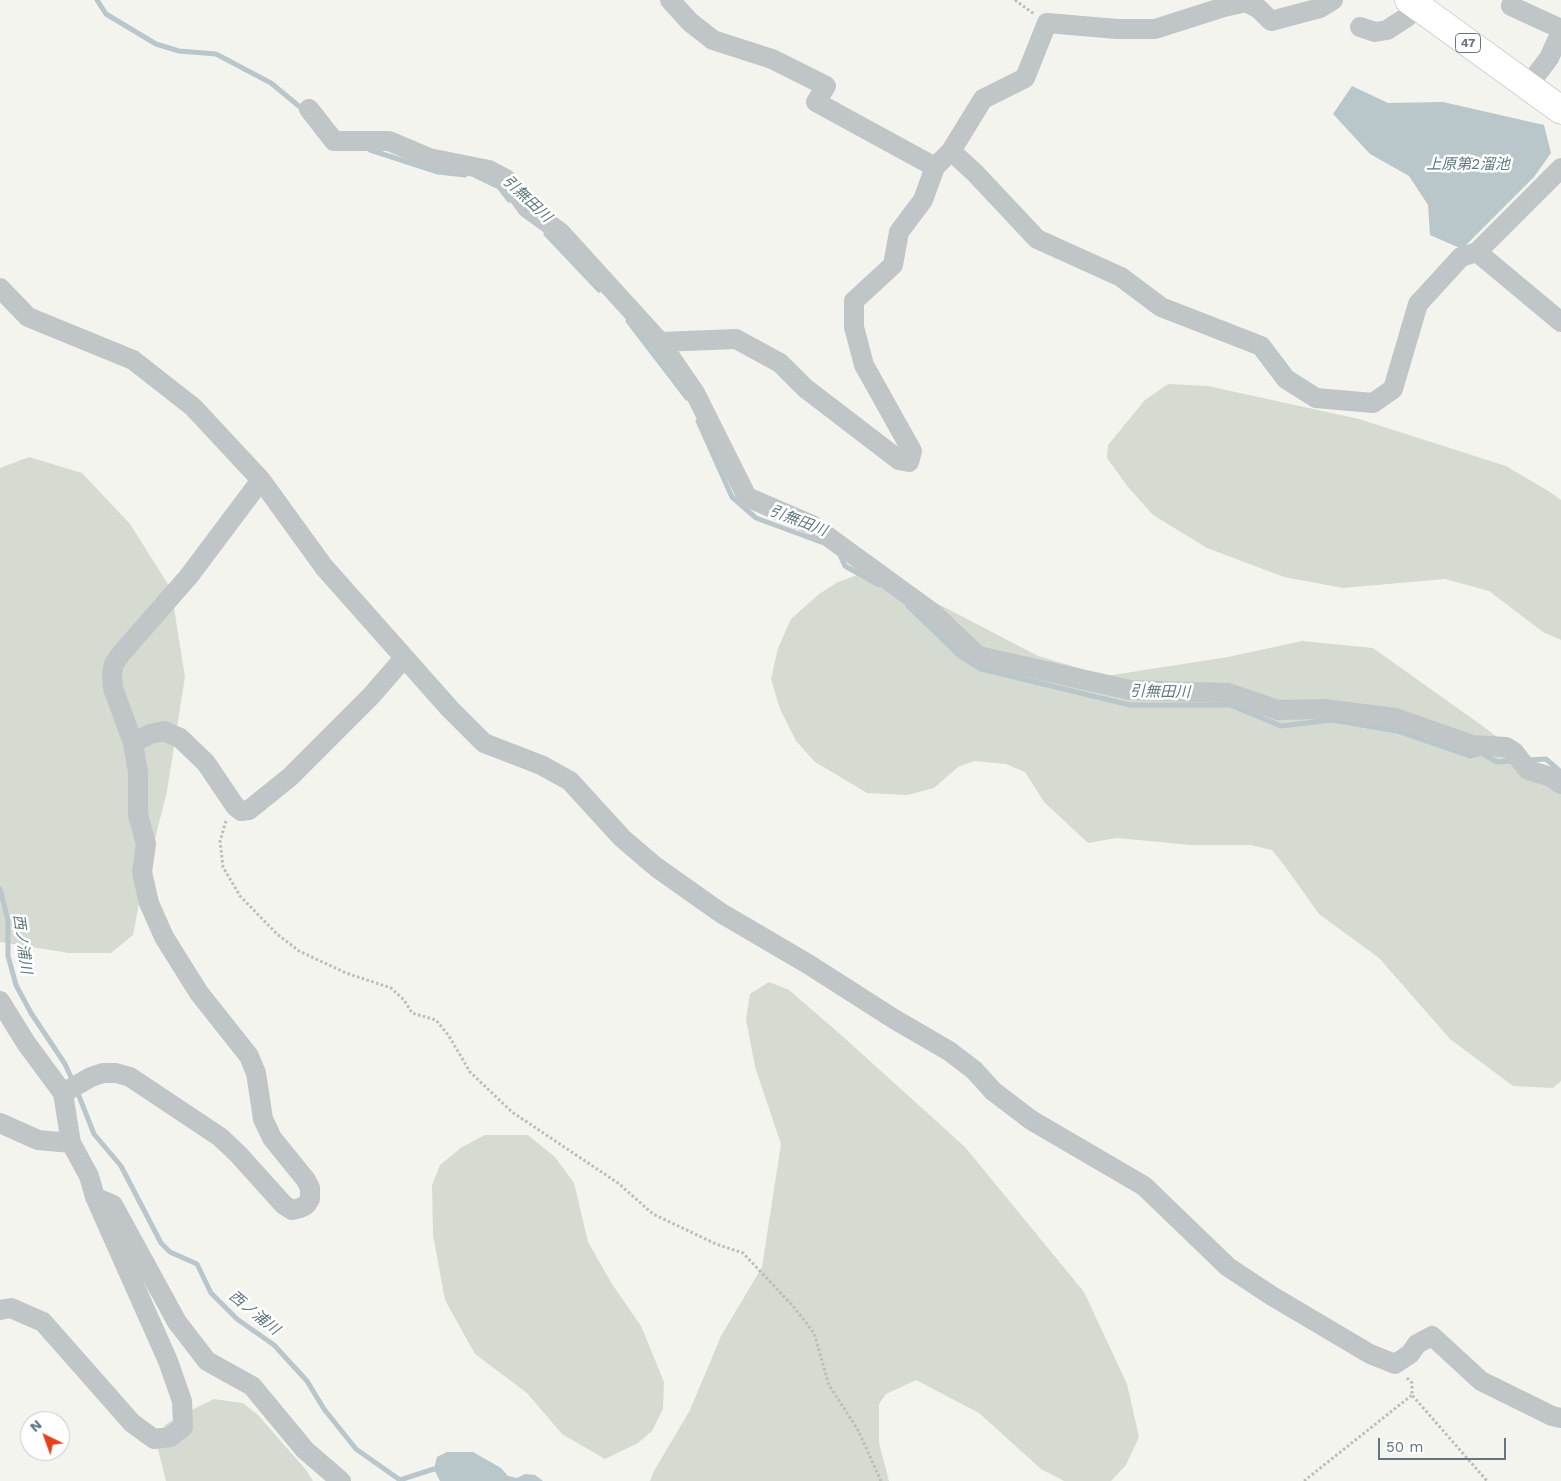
<!DOCTYPE html>
<html>
<head>
<meta charset="utf-8">
<style>
	body { margin:0 }
	#map { position:relative; width:1561px; height:1481px; overflow:hidden; background:#f4f4ef; font-family:"Work Sans",sans-serif }
	canvas { display:block }
	.north { position:absolute; left:20px; top:1411px; width:50px; height:50px; box-sizing:border-box; background:#fff; border:1px solid #c0c8cd; border-radius:50%; rotate:318deg; font-size:14px; font-weight:700; line-height:20px; text-align:center; color:#627581 }
	.north::after { content:''; display:block; margin:auto; width:18px; height:22px; background:#e73f1c; clip-path:polygon(50% 0,100% 100%,50% 72%,0 100%) }
	.scale { position:absolute; left:1378px; top:1438px; width:128px; height:22px; box-sizing:border-box; border:2px solid #627581; border-top:0; padding-left:6px; font-size:15px; line-height:18px; white-space:nowrap; color:#627581; -webkit-text-stroke:4px #fff; paint-order:stroke }
</style>
</head>
<body>
<div id="map">
<canvas width="1561" height="1481"></canvas>
<div class="north">N</div>
<div class="scale">50 m</div>
</div>
<script>
const c = document.querySelector('canvas').getContext('2d');
c.lineJoin = 'round';
function fillPath(path, color) { c.fillStyle = color; c.fill(path, 'evenodd'); }
const poly = rows => new Path2D(rows.map(r => 'M' + r).join(''));
function strokePath(path, color, width, dash) { c.strokeStyle = color; c.lineWidth = width; c.lineCap = dash ? 'butt' : 'round'; c.setLineDash(dash || []); c.stroke(path); }
function write(font, color, halo, rows, align = 'center') {
  c.font = font + ' "Work Sans","Noto Sans JP",sans-serif'; c.lineWidth = 5; c.setLineDash([]); c.textBaseline = 'middle'; c.strokeStyle = halo; c.fillStyle = color; for (const [text, x, y, turn = 0] of rows) {
    c.save(); c.translate(x, y); c.rotate((+turn || 0) * Math.PI / 180); c.textAlign = isNaN(turn) ? turn : align; if (halo) c.strokeText(text, 0, 0); c.fillText(text, 0, 0); c.restore();
  }
}
fillPath(poly([
	[1168,384,1208,386,1359,419,1506,466,1550,492,1561,500,1561,640,1543,632,1489,591,1445,579,1343,588,1284,577,1207,548,1153,515,1128,487,1107,458,1108,445,1145,400],
	[29,457,82,473,130,524,171,589,185,677,167,791,140,899,133,935,111,953,69,953,0,942,0,468],
	[863,573,944,607,1038,656,1106,676,1228,657,1302,641,1373,648,1484,727,1561,786,1561,1081,1553,1088,1513,1086,1450,1039,1379,958,1319,914,1284,865,1272,850,1250,845,1191,845,1117,838,1088,843,1044,802,1025,772,1006,764,974,761,958,767,934,788,907,795,867,793,815,762,796,741,780,709,771,679,778,648,791,619,819,594,838,582],
	[769,982,789,990,840,1034,965,1147,1084,1292,1127,1384,1139,1437,1126,1465,1111,1481,1064,1481,1041,1469,979,1413,916,1380,886,1394,879,1404,879,1443,889,1481,650,1481,654,1471,690,1410,721,1336,762,1267,781,1144,755,1067,746,1019,750,994],
	[485,1135,528,1135,555,1157,574,1183,588,1242,612,1284,641,1326,664,1382,663,1409,652,1431,638,1443,605,1459,562,1434,527,1393,475,1354,445,1300,433,1235,432,1185,440,1165,462,1147],
	[214,1399,243,1403,258,1415,306,1470,313,1481,166,1481,157,1445,165,1425,181,1415]
]), '#d5dbd0');
fillPath(poly([
	[1352,86,1388,103,1443,102,1544,125,1551,153,1534,177,1462,249,1430,235,1428,205,1409,176,1370,154,1333,114],
	[447,1452,473,1452,501,1468,508,1476,517,1478,525,1474,535,1475,543,1481,440,1481,434,1469,437,1457]
]), '#b9c6ca');
strokePath(poly([
	[97,0,106,14,156,44,179,51,216,54,271,83,300,107,303,112],
	[370,150,438,172,465,175],
	[476,176,499,187,509,200],
	[546,234,599,290],
	[628,321,687,398],
	[698,421,732,497,756,518,821,542],
	[840,555,845,566,879,585],
	[908,606,960,656,981,669,1130,705,1230,705,1281,726,1332,720,1397,731,1470,756,1481,753,1497,762,1515,761],
	[1528,760,1546,759,1561,772],
	[0,889,8,920,8,956,16,985,31,1013,65,1064,71,1077],
	[79,1096,94,1134,121,1166,161,1243,170,1252,197,1264,211,1293,237,1319,274,1345,307,1381,324,1409,356,1449,400,1480,434,1469,439,1471]
]), '#b9c6ca', 5);
const primary = poly([
	[1409,0,1561,110]
]);
strokePath(primary, '#b3b8bb', 29);
strokePath(poly([
	[1015,0,1034,14],
	[226,821,220,841,223,867,240,896,277,934,299,951,346,973,391,988,404,1000,412,1013,436,1020,449,1036,470,1072,512,1112,618,1183,653,1214,716,1244,743,1253,793,1306,814,1333,829,1385,858,1430,881,1481],
	[1407,1378,1412,1383,1412,1395,1487,1481],
	[1304,1481,1412,1395]
]), '#babcbe', 3, [2.5, 2.5]);
strokePath(poly([
	[670,0,690,22,713,40,772,59,826,86,816,102,935,167],
	[1333,0,1320,8,1271,21,1259,9,1246,2,1224,7,1155,29,1117,29,1047,23,1025,78,983,99,951,151,975,173,1037,239,1121,277,1161,307,1261,346,1286,379,1316,398,1373,403,1393,389,1418,304,1461,257,1477,252,1561,168],
	[1511,6,1561,29],
	[1360,27,1375,32,1387,30,1407,17,1417,6],
	[1527,87,1549,58,1561,32],
	[309,109,334,141,389,141,429,158,489,170,506,179,527,208,560,232,660,342,695,393,747,497,812,525,933,613,978,656,1130,690,1228,693,1278,710,1324,709,1395,718,1472,745,1506,747,1514,752,1528,770,1551,777,1561,784],
	[1477,252,1561,322],
	[0,288,28,317,133,360,193,407,261,480,324,567,450,709,484,743,541,765,570,781,622,838,656,867,721,913,808,964,894,1019,949,1051,974,1070,993,1091,1031,1120,1144,1186,1228,1267,1272,1296,1370,1354,1395,1364,1410,1354,1417,1344,1432,1336,1481,1381,1552,1416,1561,1418],
	[660,342,736,339,780,363,805,388,899,460,909,462,912,451,864,365,854,327,854,301,893,265,899,232,923,200,935,167,951,151],
	[133,743,150,734,164,731,180,738,206,763,235,806,241,811,249,810,290,777,371,696,404,658],
	[0,1001,26,1043,63,1093,71,1143,89,1176,95,1197,168,1361,182,1401,183,1427,170,1437,154,1439,132,1423,43,1322,11,1308,0,1310],
	[63,1093,91,1077,103,1073,116,1073,130,1077,220,1137,238,1154,284,1205,292,1210,300,1208,306,1205,310,1199,310,1188,306,1180,272,1138,263,1119,256,1073,249,1056,199,993,164,937,149,903,142,872,146,844,138,815,138,772,133,743,113,688,112,674,114,664,120,655,189,576,261,480],
	[0,1123,38,1140,71,1143],
	[99,1199,113,1205,177,1322,207,1361,252,1386,305,1450,341,1481]
]), '#c0c5c7', 20);
strokePath(primary, '#fff', 28);
for (const [x, y, w] of [
	[1468,43,25]
]) { const box = new Path2D(); box.roundRect(x - w / 2, y - 9.5, w, 19, 4); c.fillStyle = '#fff'; c.fill(box); strokePath(box, '#627581', 1); }
write('bold 12px', '#627581', null, [
	["47",1468,43]
]);
write('italic 15px', '#5d787f', '#fff', [
	["上原第2溜池",1468,165],
	["引無田川",527,199,43],
	["引無田川",798,521,21],
	["引無田川",1160,692,1],
	["西ノ浦川",22,944,82],
	["西ノ浦川",254,1313,39]
]);
</script>
</body>
</html>
